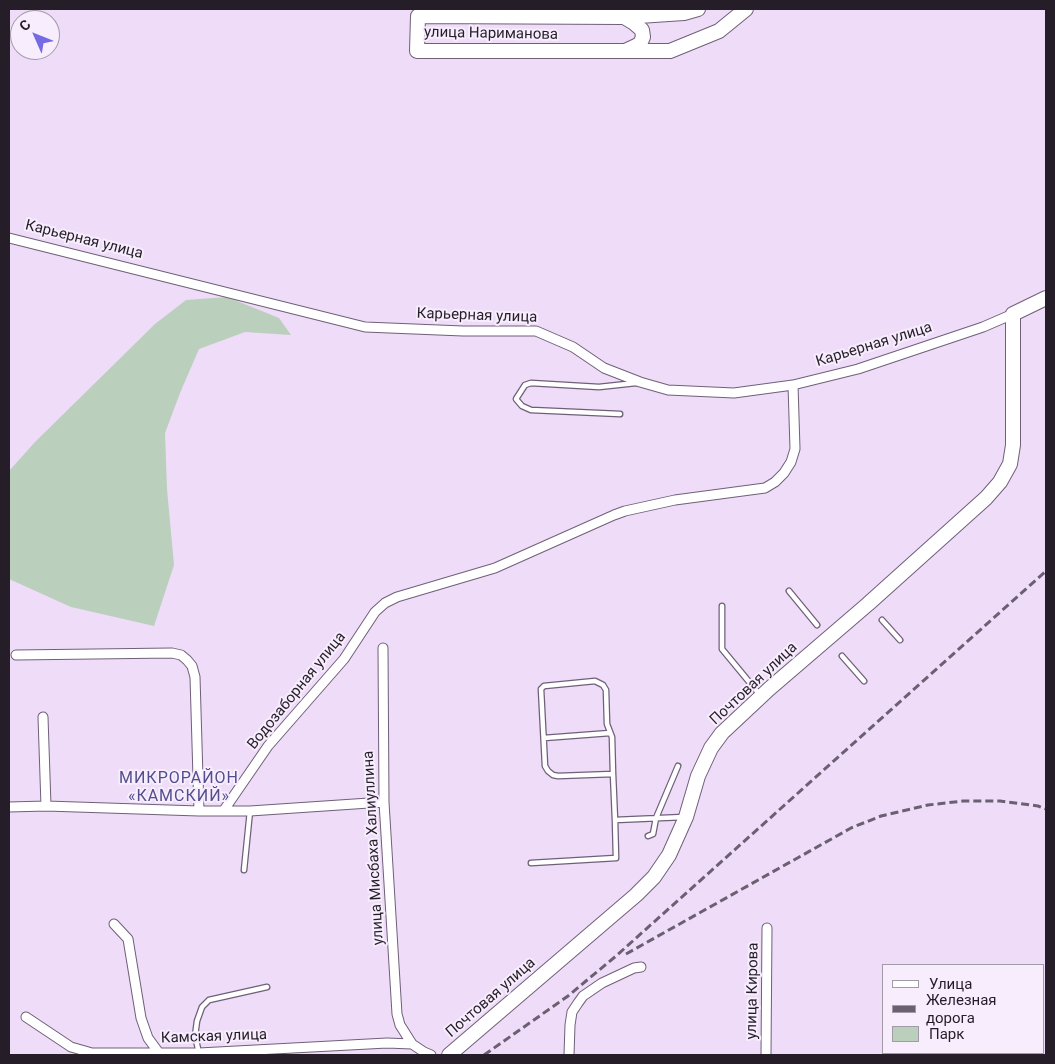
<!DOCTYPE html>
<html>
<head>
<meta charset="utf-8">
<style>
	body { margin:0 }
	#map { position:relative; width:1055px; height:1064px; overflow:hidden; background:#eedcf8; font-family:Roboto,sans-serif }
	canvas { display:block }
	.frame { position:absolute; inset:0; border:10px solid #251e28; pointer-events:none }
	.legend { position:absolute; left:882px; top:964px; width:162px; height:90px; box-sizing:border-box; background:#f7edfd; border:1px solid #a39aa8; margin:0; padding:6px 9px; list-style:none; font-size:15px; color:#251e28 }
	.legend li { display:flex; align-items:center; gap:10px; height:25px }
	.legend b { width:25px; border:1px solid #a39aa8 }
	.north { position:absolute; left:10px; top:10px; width:50px; height:50px; box-sizing:border-box; background:#f7edfd; border:1px solid #a39aa8; border-radius:50%; rotate:314deg; font-size:14px; font-weight:700; line-height:20px; text-align:center; color:#251e28 }
	.north::after { content:''; display:block; margin:auto; width:18px; height:22px; background:#7669e4; clip-path:polygon(50% 0,100% 100%,50% 72%,0 100%) }
</style>
</head>
<body>
<div id="map">
<canvas width="1055" height="1064"></canvas>
<div class="frame"></div>
<ul class="legend">
<li><b style="height:6px;background:#fff"></b>Улица</li>
<li><b style="height:6px;background:#6b6071"></b>Железная дорога</li>
<li><b style="height:14px;background:#bbcfbd"></b>Парк</li>
</ul>
<div class="north">С</div>
</div>
<script>
const c = document.querySelector('canvas').getContext('2d');
c.lineJoin = 'round';
function fillPath(path, color) { c.fillStyle = color; c.fill(path, 'evenodd'); }
const poly = rows => new Path2D(rows.map(r => 'M' + r).join(''));
function strokePath(path, color, width, dash) { c.strokeStyle = color; c.lineWidth = width; c.lineCap = dash ? 'butt' : 'round'; c.setLineDash(dash || []); c.stroke(path); }
function write(font, color, halo, rows, align = 'center') {
  c.font = font + ' Roboto,sans-serif'; c.lineWidth = 4; c.setLineDash([]); c.textBaseline = 'middle'; c.strokeStyle = halo; c.fillStyle = color; for (const [text, x, y, turn = 0] of rows) {
    c.save(); c.translate(x, y); c.rotate((+turn || 0) * Math.PI / 180); c.textAlign = isNaN(turn) ? turn : align; if (halo) c.strokeText(text, 0, 0); c.fillText(text, 0, 0); c.restore();
  }
}
fillPath(poly([
	[227,297,279,318,291,335,245,332,199,349,180,393,165,433,167,489,174,565,154,626,71,607,9,579,9,471,35,442,155,324,186,300]
]), '#bbcfbd');
const lane = poly([
	[620,414,531,410,522,406,516,399,525,385,531,383,599,387,636,383],
	[789,591,817,625],
	[722,606,722,649,760,695],
	[882,620,900,640],
	[842,656,864,681],
	[544,738,610,733],
	[615,820,684,817],
	[648,836,653,834,656,818,678,766],
	[531,863,616,858,615,820,613,774,612,737,607,724,606,690,603,685,595,681,544,686,541,689,545,766,548,771,553,775,558,776,613,774],
	[244,870,250,811],
	[199,1053,195,1036,197,1021,202,1007,209,1000,267,987]
]);
const street = poly([
	[9,238,365,327,463,331,536,331,573,347,604,368,640,382,668,390,734,393,793,385,858,369,983,327,1013,314],
	[383,648,384,802,397,1014,400,1025,412,1044,424,1052,431,1055],
	[16,655,172,653,181,655,187,660,192,666,195,677,199,811],
	[43,717,46,806],
	[9,807,46,806,199,811,250,811,384,802],
	[224,810,268,746,344,659,375,612,385,603,397,597,495,568,614,515,625,511,675,500,765,488,775,482,784,473,791,462,795,449,793,385],
	[114,924,128,939,141,1018,148,1038,159,1053],
	[26,1017,71,1047,92,1053,199,1053,387,1043,412,1044],
	[569,1055,570,1025,572,1012,578,1003,583,996,602,983,634,968,641,967],
	[766,1055,767,928],
	[956,1055,956,1053]
]);
const secondary = poly([
	[698,9,684,13,624,17,418,16,417,51,670,51,719,31,746,9],
	[624,17,634,23,642,30,643,37,640,44,625,51],
	[449,1055,636,895,654,877,669,855,686,817,698,776,711,748,722,733,769,689,868,604,986,498,1000,482,1010,464,1013,445,1013,314,1046,298]
]);
strokePath(lane, '#6f6078', 7);
strokePath(street, '#6f6078', 11);
strokePath(secondary, '#6f6078', 16);
strokePath(lane, '#fff', 4.5);
strokePath(street, '#fff', 9);
strokePath(secondary, '#fff', 14);
strokePath(poly([
	[626,954,851,828,881,816,928,805,963,801,1000,801,1038,806,1046,809],
	[484,1055,568,996,616,956,1046,571]
]), '#6b6071', 3, [8, 4]);
write('15px', '#251e28', '#f7edfd', [
	["улица Нариманова",491,34,1],
	["Карьерная улица",84,240,14],
	["Карьерная улица",477,316,2],
	["Карьерная улица",874,345,-17],
	["Почтовая улица",754,684,-43],
	["Водозаборная улица",297,691,-51],
	["улица Мисбаха Халиуллина",374,848,-93],
	["улица Кирова",753,991,-89],
	["Почтовая улица",491,998,-41],
	["Камская улица",214,1037,-2]
]);
c.letterSpacing = '1px';
write('16px', '#524e8d', '#f7edfd', [
	["МИКРОРАЙОН",179,779],
	["«КАМСКИЙ»",179,797]
]);
c.letterSpacing = '0px';
</script>
</body>
</html>
